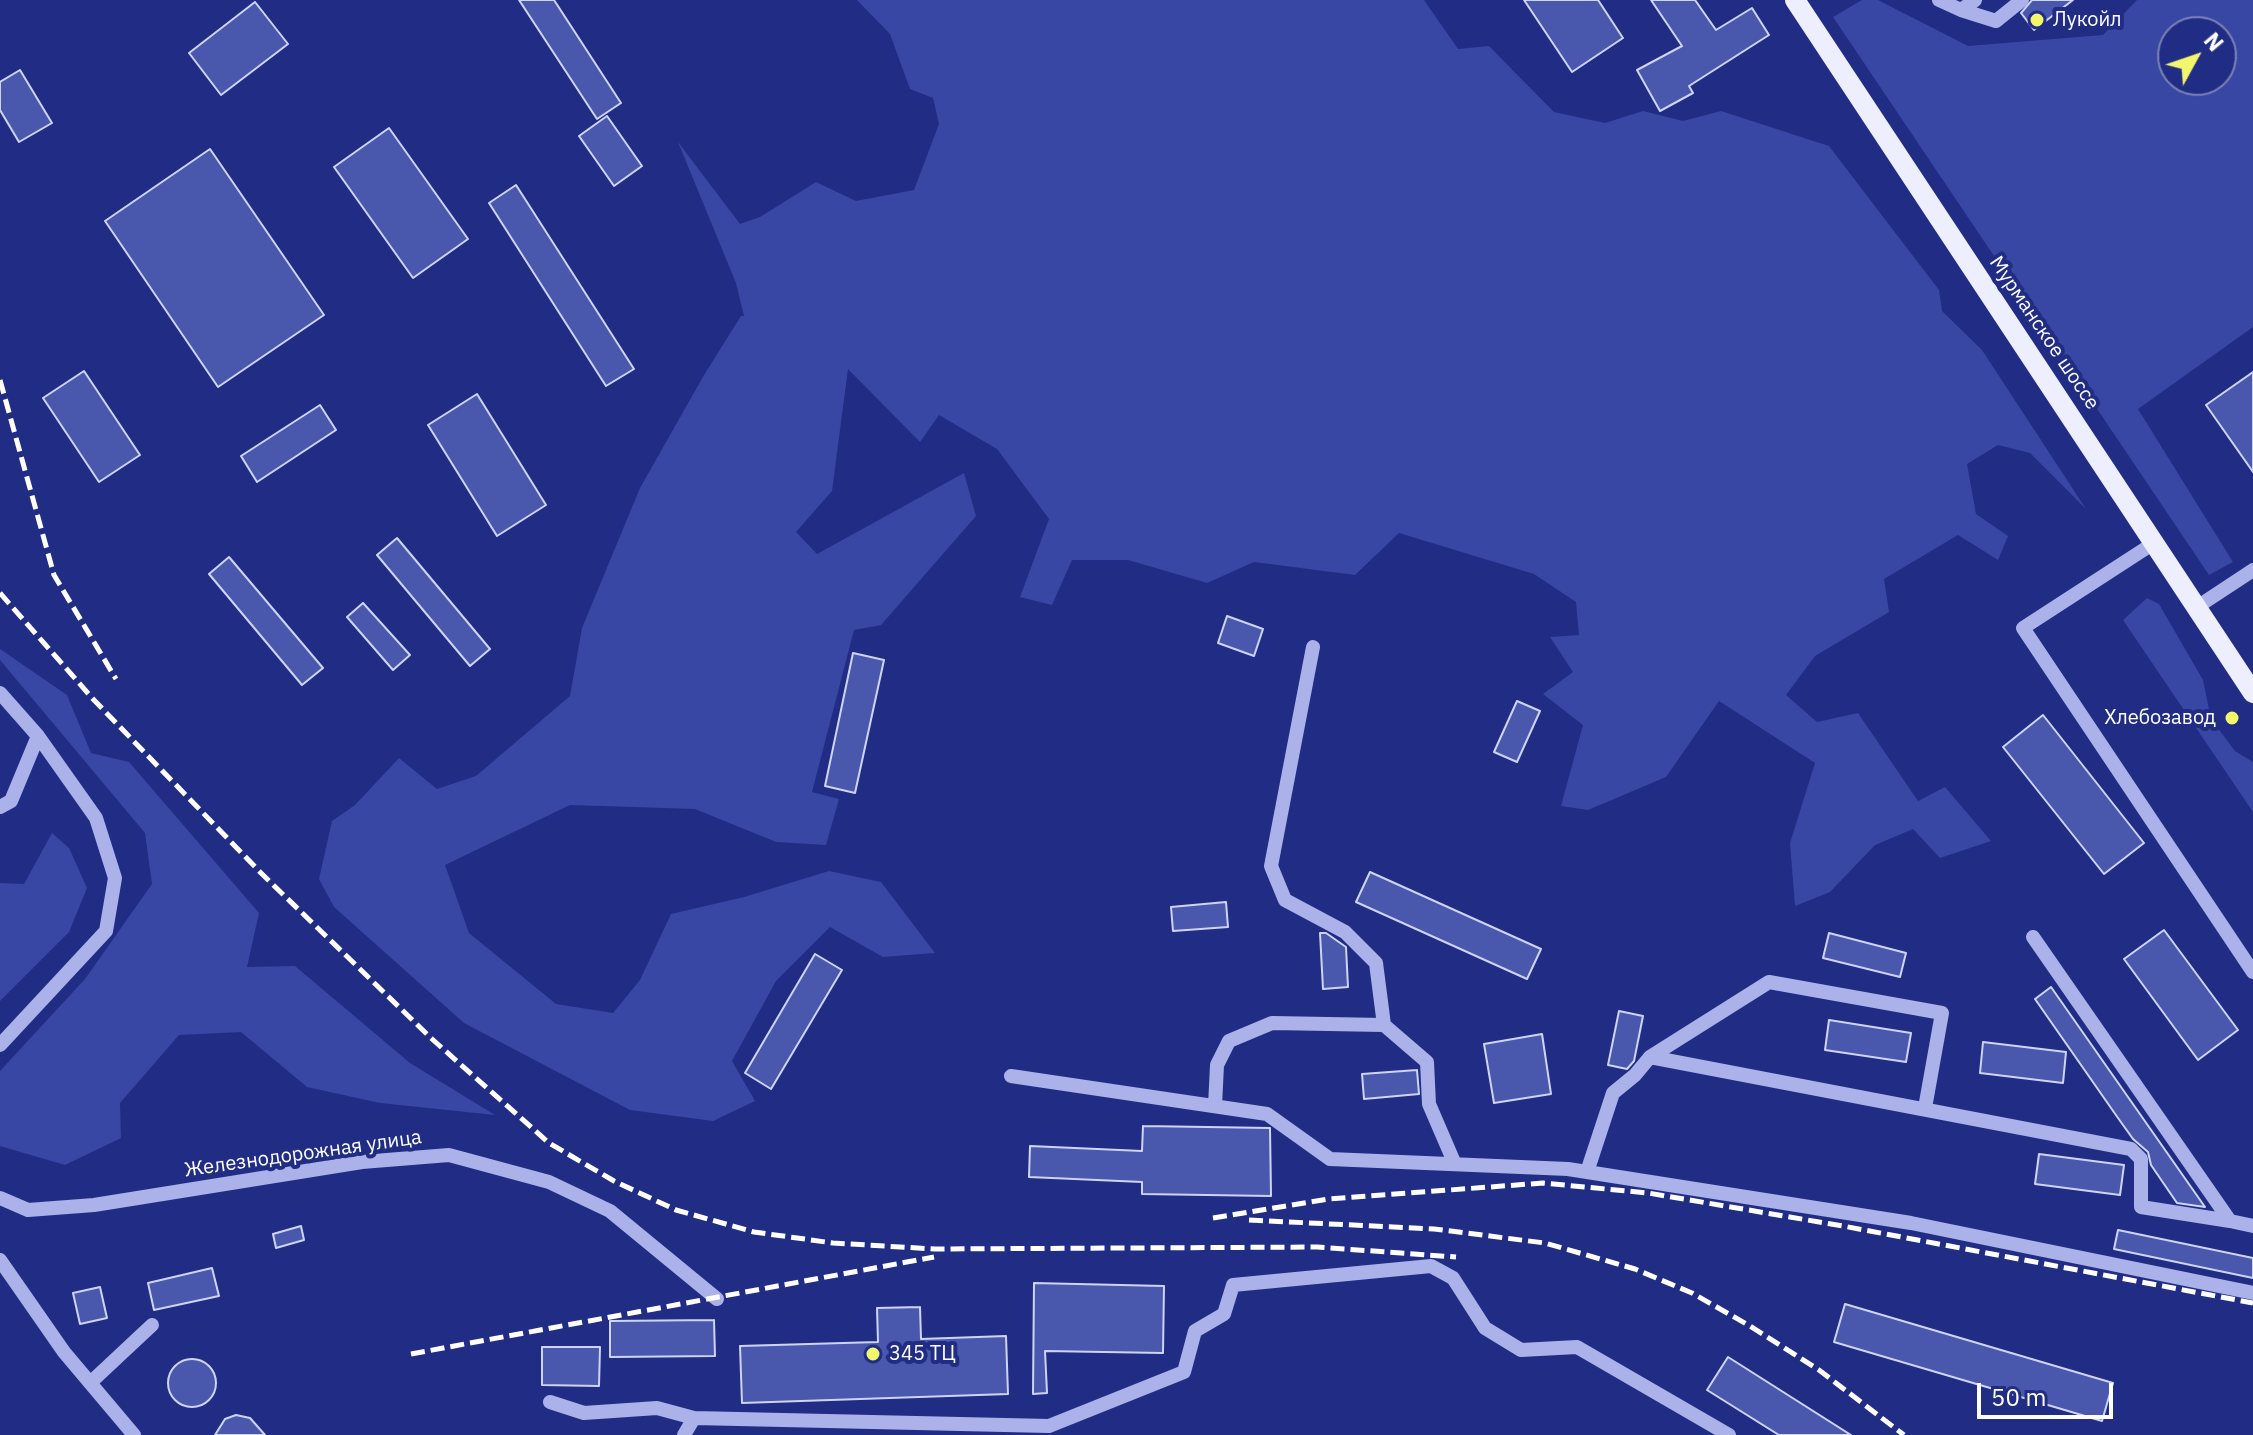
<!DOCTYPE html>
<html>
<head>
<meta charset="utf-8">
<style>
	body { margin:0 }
	#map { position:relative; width:2253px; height:1435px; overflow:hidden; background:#212d85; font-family:"IBM Plex Sans",sans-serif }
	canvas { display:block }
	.north { position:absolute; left:2157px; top:16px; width:80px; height:80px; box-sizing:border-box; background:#212d85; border:2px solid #7a81b6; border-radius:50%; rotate:50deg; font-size:22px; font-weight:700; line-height:32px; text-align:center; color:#fff }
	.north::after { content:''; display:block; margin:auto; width:28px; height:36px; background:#f3f66b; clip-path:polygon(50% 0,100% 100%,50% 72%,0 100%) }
	.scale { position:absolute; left:1977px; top:1383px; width:136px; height:36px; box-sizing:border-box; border:4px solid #fff; border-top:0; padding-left:10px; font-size:24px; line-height:28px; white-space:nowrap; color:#fff; -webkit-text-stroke:6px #212d85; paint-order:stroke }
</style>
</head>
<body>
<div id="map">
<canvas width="2253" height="1435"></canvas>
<div class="north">N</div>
<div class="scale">50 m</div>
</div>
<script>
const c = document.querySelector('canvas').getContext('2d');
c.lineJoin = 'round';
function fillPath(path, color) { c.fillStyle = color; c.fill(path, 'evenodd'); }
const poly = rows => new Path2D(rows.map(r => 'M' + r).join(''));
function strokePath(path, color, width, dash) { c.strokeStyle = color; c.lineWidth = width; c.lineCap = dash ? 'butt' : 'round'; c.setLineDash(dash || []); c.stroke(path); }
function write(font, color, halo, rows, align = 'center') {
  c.font = font + ' "IBM Plex Sans",sans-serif'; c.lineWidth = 8; c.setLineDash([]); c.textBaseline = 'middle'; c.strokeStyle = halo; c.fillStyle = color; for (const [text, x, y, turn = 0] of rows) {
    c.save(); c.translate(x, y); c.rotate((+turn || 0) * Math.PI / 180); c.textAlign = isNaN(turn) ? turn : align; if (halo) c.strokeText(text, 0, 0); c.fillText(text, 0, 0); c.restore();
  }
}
fillPath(poly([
	[857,0,1424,0,1458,49,1489,46,1554,112,1605,123,1643,111,1683,121,1721,111,1829,146,1939,290,1942,311,1982,350,2086,509,2030,453,1998,445,1967,464,1976,514,2008,536,1998,560,1958,535,1884,579,1889,612,1815,656,1786,695,1817,722,1858,713,1918,801,1945,787,1991,841,1940,858,1913,829,1875,845,1830,892,1795,906,1790,843,1815,763,1719,701,1666,777,1588,810,1561,806,1583,725,1543,694,1573,672,1550,637,1579,635,1576,602,1534,574,1399,533,1355,575,1254,562,1207,583,1128,560,1072,560,1052,605,1020,597,1049,519,997,449,939,415,920,442,848,369,832,491,796,532,817,554,964,473,976,516,881,625,854,630,812,792,839,799,826,845,776,842,695,809,570,805,445,865,469,933,556,1004,613,1013,640,980,671,914,744,897,829,871,881,882,935,953,883,957,830,927,776,981,732,1061,755,1101,713,1121,630,1110,464,1023,334,907,319,879,332,821,355,805,399,758,437,789,476,776,570,696,582,628,640,488,704,375,741,316,744,316,736,283,678,142,740,224,760,217,816,182,856,201,914,190,939,124,933,98,910,89,890,34],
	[1862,0,1878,0,1968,46,2103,35,2137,0,2253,0,2253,327,2138,409,2233,562,2209,575,1833,17],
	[2173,32,2221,32,2221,80,2173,80],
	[2147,598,2159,604,2203,680,2211,719,2235,751,2253,762,2253,812,2123,620],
	[0,649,67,695,91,753,129,762,259,913,247,967,295,966,410,1063,495,1115,380,1103,307,1087,241,1032,179,1035,120,1103,121,1138,65,1165,0,1146,0,1071,85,979,152,884,145,833,0,660],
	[52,833,69,848,87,888,69,932,0,1001,0,883,24,884]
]), '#3846a4');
const building = poly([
	[519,0,554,0,621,103,597,119,519,0],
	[1524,0,1598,0,1623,38,1572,72,1524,0],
	[1651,0,1695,0,1716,30,1752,8,1769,35,1689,86,1693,93,1660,111,1637,70,1682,46,1651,0],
	[2032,0,2073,0,2034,30,2021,13,2032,0],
	[255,2,288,44,221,95,189,53,255,2],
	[20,70,52,123,19,142,0,110,0,82,20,70],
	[607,116,642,166,614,186,579,136,607,116],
	[389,128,468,239,413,278,334,167,389,128],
	[210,149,324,315,218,387,105,221,210,149],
	[516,185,634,369,606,386,489,203,516,185],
	[84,371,140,455,99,482,43,398,84,371],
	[2253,372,2253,472,2206,405,2253,372],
	[477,394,546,505,497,536,428,425,477,394],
	[320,405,336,430,257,482,241,456,320,405],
	[397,538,490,649,470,666,377,555,397,538],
	[229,557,323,668,302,685,209,574,229,557],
	[363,603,410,655,393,670,347,617,363,603],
	[1227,616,1263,629,1254,656,1218,643,1227,616],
	[853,653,884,660,855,793,825,786,853,653],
	[1517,701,1540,711,1517,762,1494,752,1517,701],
	[2043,715,2144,843,2104,874,2003,747,2043,715],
	[1370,872,1541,949,1527,979,1356,902,1370,872],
	[1226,902,1228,927,1173,931,1171,907,1226,902],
	[2164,930,2238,1030,2198,1060,2124,959,2164,930],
	[1320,933,1326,933,1346,947,1348,987,1323,989,1320,933],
	[1829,933,1906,953,1900,977,1823,958,1829,933],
	[815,954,842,970,771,1089,745,1073,815,954],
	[2051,987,2205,1207,2177,1203,2151,1165,2148,1152,2133,1139,2118,1118,2035,999,2051,987],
	[1619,1011,1643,1016,1634,1061,1627,1069,1608,1065,1619,1011],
	[1829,1020,1911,1033,1906,1062,1825,1050,1829,1020],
	[1542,1034,1551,1094,1494,1103,1484,1044,1542,1034],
	[1983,1042,2066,1052,2063,1083,1980,1073,1983,1042],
	[1417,1070,1419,1094,1364,1099,1362,1074,1417,1070],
	[1143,1126,1270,1128,1271,1196,1142,1194,1142,1182,1029,1177,1030,1146,1142,1151,1143,1126],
	[2039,1154,2124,1165,2120,1195,2035,1184,2039,1154],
	[301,1226,304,1240,276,1248,273,1234,301,1226],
	[2118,1230,2253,1258,2253,1278,2114,1249,2118,1230],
	[212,1268,219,1296,154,1310,148,1283,212,1268],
	[1034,1283,1164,1286,1163,1353,1045,1351,1047,1393,1033,1394,1034,1283],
	[100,1287,107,1318,80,1324,73,1293,100,1287],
	[1845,1304,2113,1383,2102,1421,1834,1342,1845,1304],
	[920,1307,921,1339,1006,1336,1008,1394,742,1403,740,1346,878,1342,877,1308,920,1307],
	[714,1320,715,1356,610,1357,610,1321,714,1320],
	[542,1347,600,1347,599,1386,542,1385,542,1347],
	[1728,1357,1851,1435,1779,1435,1707,1390,1728,1357],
	'168 1383a24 24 0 1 1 48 0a24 24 0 1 1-48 0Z',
	[236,1415,250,1418,265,1435,215,1435,225,1419,236,1415]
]);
fillPath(building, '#4957ad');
strokePath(building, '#ced4f7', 2);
strokePath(poly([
	[1939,0,1961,10,1975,0],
	[1961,10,1996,21,2022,0],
	[2154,543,2023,628,2253,972],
	[2197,607,2253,570],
	[1313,647,1271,866,1285,900,1345,932,1376,963,1384,1025],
	[0,693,38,736,96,818,115,878,106,931,0,1045],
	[0,807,11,801,38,736],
	[2033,937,2230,1221,2253,1226],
	[1650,1057,1769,982,1942,1013,1925,1108],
	[1011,1076,1267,1114,1330,1159,1568,1169,1911,1223,2253,1293],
	[1215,1106,1217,1065,1229,1041,1272,1023,1384,1025,1427,1062,1429,1104,1454,1162],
	[1587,1172,1613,1093,1635,1075,1650,1057,2131,1149,2141,1159,2141,1207,2230,1221],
	[0,1198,28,1210,94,1205,362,1162,449,1155,549,1182,610,1211,717,1299],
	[0,1260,64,1352,134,1435],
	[90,1383,152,1325],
	[550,1402,584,1413,657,1408,694,1418],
	[684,1435,694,1418,1049,1426,1184,1372,1195,1331,1224,1314,1233,1285,1431,1266,1453,1278,1485,1328,1521,1350,1577,1347,1729,1435]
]), '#aab2e9', 14);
strokePath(poly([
	[1795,0,2253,693]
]), '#edeefe', 20);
strokePath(poly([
	[0,380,54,575,116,679],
	[0,593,93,699,261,873,432,1039,549,1143,614,1181,676,1210,754,1232,833,1243,935,1249,1317,1247,1456,1257],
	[1213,1218,1329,1199,1543,1183,1648,1193,1843,1226,2253,1303],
	[1249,1220,1434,1229,1545,1243,1635,1269,1692,1293,1750,1326,1819,1370,1904,1435],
	[411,1354,934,1257]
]), '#fff', 5, [14, 6]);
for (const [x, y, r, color] of [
	[2037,20,8,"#f3f66b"],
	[2232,718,8,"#f3f66b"],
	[873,1354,8,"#f3f66b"]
]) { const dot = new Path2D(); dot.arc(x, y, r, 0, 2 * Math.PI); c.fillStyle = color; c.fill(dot); strokePath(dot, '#212d85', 3); }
write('20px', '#fff', '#212d85', [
	["Лукойл",2053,20],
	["Хлебозавод",2216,718,"right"],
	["345 ТЦ",889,1354]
], 'left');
write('20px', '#fff', '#212d85', [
	["Мурманское шоссе",2044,333,56],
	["Железнодорожная улица",303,1154,-8]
]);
</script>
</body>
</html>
